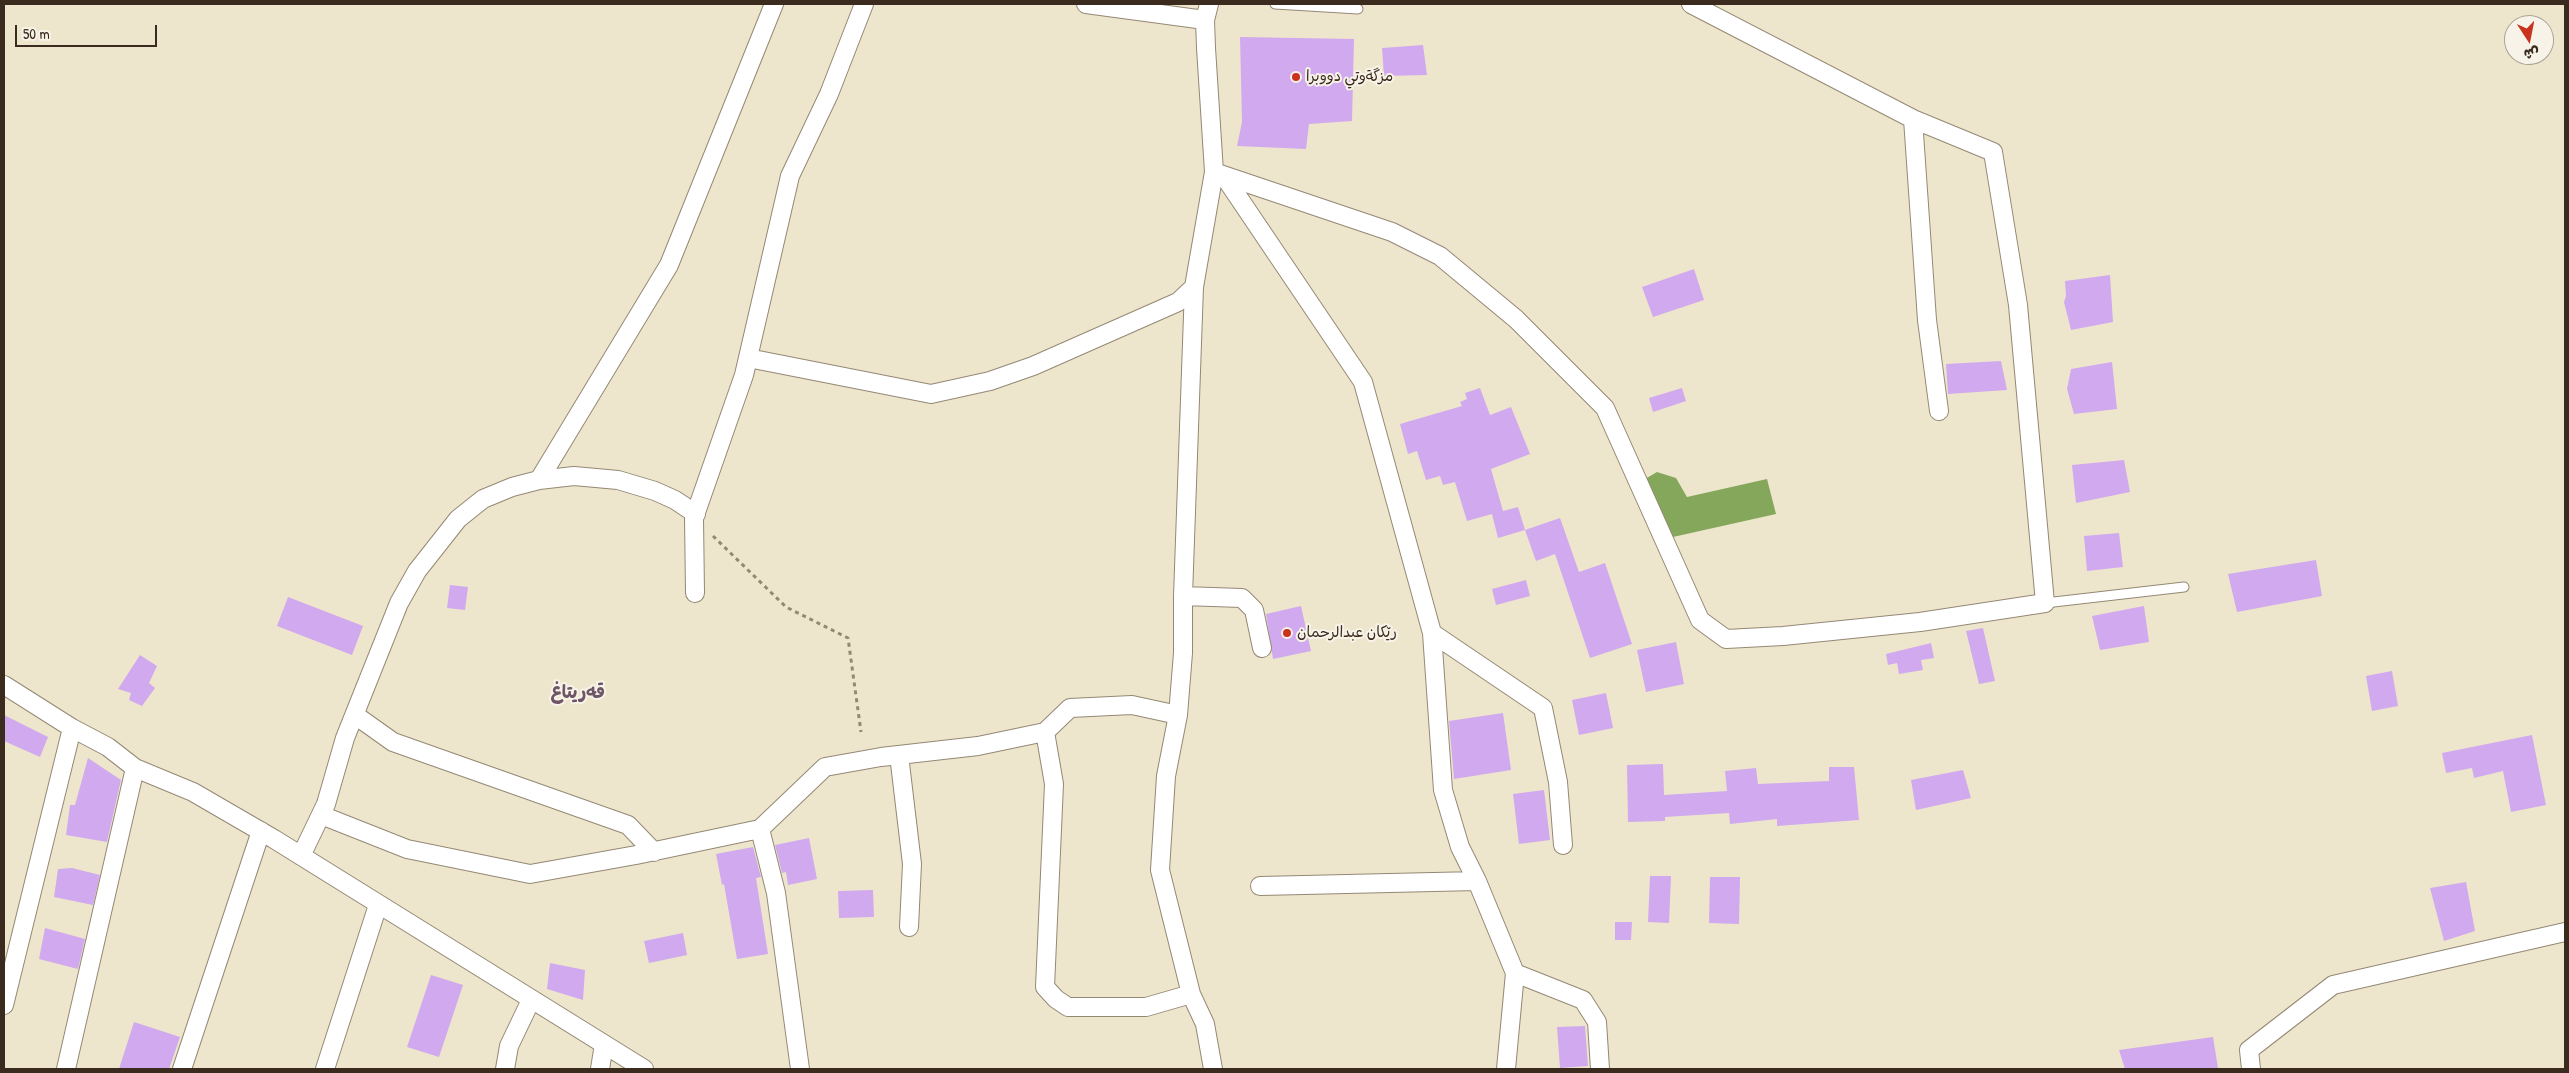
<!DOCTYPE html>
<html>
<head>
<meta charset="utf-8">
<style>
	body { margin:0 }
	#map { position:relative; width:2569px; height:1073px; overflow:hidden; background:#eee6cc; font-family:"Patrick Hand","Playpen Sans Arabic",sans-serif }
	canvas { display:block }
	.frame { position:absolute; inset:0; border:5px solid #3b2a1e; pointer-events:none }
	.north { position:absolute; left:2504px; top:15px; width:50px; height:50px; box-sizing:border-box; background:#f7f3e8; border:1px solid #aca397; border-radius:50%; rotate:169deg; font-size:14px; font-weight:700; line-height:20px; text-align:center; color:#3b2a1e }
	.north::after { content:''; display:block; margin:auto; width:18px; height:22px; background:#c8321e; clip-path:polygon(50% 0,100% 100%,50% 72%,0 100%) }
	.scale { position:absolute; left:15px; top:25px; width:142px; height:22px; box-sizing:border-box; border:2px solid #3b2a1e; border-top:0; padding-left:6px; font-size:15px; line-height:18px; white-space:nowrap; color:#3b2a1e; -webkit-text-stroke:4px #f7f3e8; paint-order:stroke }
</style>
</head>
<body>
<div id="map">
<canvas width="2569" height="1073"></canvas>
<div class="frame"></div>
<div class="north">ش</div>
<div class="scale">50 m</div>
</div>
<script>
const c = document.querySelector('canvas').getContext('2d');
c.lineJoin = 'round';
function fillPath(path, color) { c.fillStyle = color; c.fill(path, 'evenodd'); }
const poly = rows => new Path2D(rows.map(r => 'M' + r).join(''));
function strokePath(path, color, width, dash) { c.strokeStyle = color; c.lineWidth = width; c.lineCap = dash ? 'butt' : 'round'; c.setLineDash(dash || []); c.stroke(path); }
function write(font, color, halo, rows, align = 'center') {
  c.font = font + ' "Patrick Hand","Playpen Sans Arabic",sans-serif'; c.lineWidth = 4; c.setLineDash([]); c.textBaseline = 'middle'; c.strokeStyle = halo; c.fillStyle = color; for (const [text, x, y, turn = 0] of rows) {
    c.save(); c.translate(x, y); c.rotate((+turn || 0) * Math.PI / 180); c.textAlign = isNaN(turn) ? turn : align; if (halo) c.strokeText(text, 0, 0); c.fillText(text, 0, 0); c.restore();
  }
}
fillPath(poly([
	[1657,472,1676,478,1687,497,1767,479,1776,514,1673,537,1645,479]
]), '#85a75c');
fillPath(poly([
	[1240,37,1354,39,1352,121,1309,124,1306,149,1237,146,1242,122],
	[1423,45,1427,75,1384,76,1382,48],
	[1694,269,1704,300,1653,317,1642,287],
	[2110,275,2113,322,2071,330,2064,302,2066,296,2065,281],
	[2001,361,2007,390,1948,394,1946,364],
	[2112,362,2117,409,2074,414,2067,389,2071,369],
	[1480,388,1490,415,1511,407,1530,454,1491,469,1503,511,1518,507,1525,530,1498,538,1492,514,1467,521,1455,482,1443,485,1440,476,1426,480,1417,451,1408,454,1400,424,1462,406,1460,402,1467,399,1465,393],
	[1682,388,1686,401,1653,412,1649,398],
	[2124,460,2130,492,2076,503,2072,465],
	[1560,518,1579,572,1605,563,1632,644,1590,658,1555,554,1536,561,1525,530],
	[2119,533,2123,567,2087,571,2084,536],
	[2316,560,2322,596,2237,612,2228,574],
	[1526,580,1530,596,1496,605,1492,589],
	[450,585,468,587,465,610,447,608],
	[288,597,363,626,352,655,277,626],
	[1301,606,1311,651,1273,659,1266,614],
	[2144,606,2149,642,2100,650,2092,616],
	[1983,628,1995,681,1979,684,1966,631],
	[1676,642,1684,684,1646,692,1637,650],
	[1931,643,1934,658,1921,660,1923,670,1899,674,1897,663,1888,665,1886,654],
	[140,655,157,666,149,683,155,688,142,706,129,700,131,693,118,689],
	[2392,671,2398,706,2372,711,2366,676],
	[1606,693,1613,728,1579,735,1572,700],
	[1503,713,1511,770,1454,779,1449,721],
	[4,715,48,737,40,757,4,741],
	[2532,735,2546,805,2511,812,2503,771,2474,778,2472,768,2446,773,2442,753],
	[88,758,121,780,107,842,66,835,70,805,75,805],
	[1663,764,1664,795,1727,791,1725,771,1756,768,1758,784,1829,781,1829,767,1854,767,1859,820,1777,826,1777,819,1730,824,1729,813,1665,817,1665,821,1628,822,1627,765],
	[1963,770,1971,798,1916,810,1911,780],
	[1544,790,1550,840,1519,844,1513,794],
	[809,838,817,879,788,885,786,872,782,873,775,845],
	[753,847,761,877,756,878,768,954,737,959,724,884,722,885,716,854],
	[72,868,100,875,93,905,54,897,58,869],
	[1650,876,1671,876,1669,923,1648,922],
	[1710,877,1740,877,1739,924,1709,923],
	[2466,882,2475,931,2444,941,2430,888],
	[873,890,874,917,839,918,838,891],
	[1615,922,1632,922,1631,940,1615,940],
	[45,928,85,939,78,969,39,959],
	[683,933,687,955,649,963,644,941],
	[550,963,585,970,583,1000,547,989],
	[431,975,463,985,439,1057,407,1047],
	[134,1022,180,1037,169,1069,119,1069],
	[1585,1026,1588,1066,1560,1068,1557,1027],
	[2213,1037,2218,1068,2125,1069,2119,1050]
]), '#d0a9ef');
const lane = poly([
	[1275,4,1358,9],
	[2045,603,2184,587]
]);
const street = poly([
	[1086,4,1205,20],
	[1209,4,1205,20,1206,48,1214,172,1392,232,1440,256,1516,319,1605,408,1700,620,1726,639,1783,636,1920,622,2045,603,2018,305,1993,152,1913,119,1691,4],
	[1913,119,1927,320,1939,411],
	[1224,176,1363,382,1432,633,1443,790,1460,847,1477,881,1515,973,1583,1000,1597,1022,1600,1069],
	[748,358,931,394,990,381,1033,366,1178,302,1194,287],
	[539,480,669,265,774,4],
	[695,593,694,518,744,375,790,176,829,94,864,4],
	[1183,596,1242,598,1254,610,1262,648],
	[1432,633,1543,708,1558,782,1563,845],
	[4,685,72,728,108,747,135,768,193,792,274,839,644,1069],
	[355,715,393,742,628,825,654,852],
	[1045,732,1054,784,1045,987,1056,999,1068,1007,1146,1007,1191,994],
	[899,755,912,864,909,927],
	[321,815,407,849,530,874,636,855,760,829,776,893,800,1069],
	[760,829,825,767,881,757,978,746,1045,732,1070,708,1132,705,1178,715],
	[301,856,326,804,345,738,399,603,417,571,458,519,483,499,512,487,539,480,574,476,618,480,655,491,675,500,696,514],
	[1260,886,1477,881],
	[4,1005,72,728],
	[66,1069,135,768],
	[182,1069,261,831],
	[325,1069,378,905],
	[505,1069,509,1046,531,1000],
	[600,1069,604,1044],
	[1213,1069,1205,1024,1191,994,1160,870,1166,776,1178,715,1183,653,1183,596,1194,287,1214,172],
	[1506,1069,1515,973],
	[2251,1069,2249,1050,2333,985,2565,932]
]);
strokePath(lane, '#948875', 11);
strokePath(street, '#948875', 20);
strokePath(poly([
	[713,536,786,607,848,638,861,732]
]), '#948875', 3, [4, 4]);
strokePath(lane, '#fff', 9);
strokePath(street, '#fff', 18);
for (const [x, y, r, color] of [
	[1296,77,5,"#c8321e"],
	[1287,633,5,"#c8321e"]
]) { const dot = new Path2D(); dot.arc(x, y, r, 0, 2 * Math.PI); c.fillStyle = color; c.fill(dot); strokePath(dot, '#f7f3e8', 2); }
write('15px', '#3b2a1e', '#f7f3e8', [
	["مزگةوتي دووبرا",1306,77],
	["رێكان عبدالرحمان",1297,633]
], 'left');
write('bold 18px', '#6f5667', '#f7f3e8', [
	["قەریتاغ",578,693]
]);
</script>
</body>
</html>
